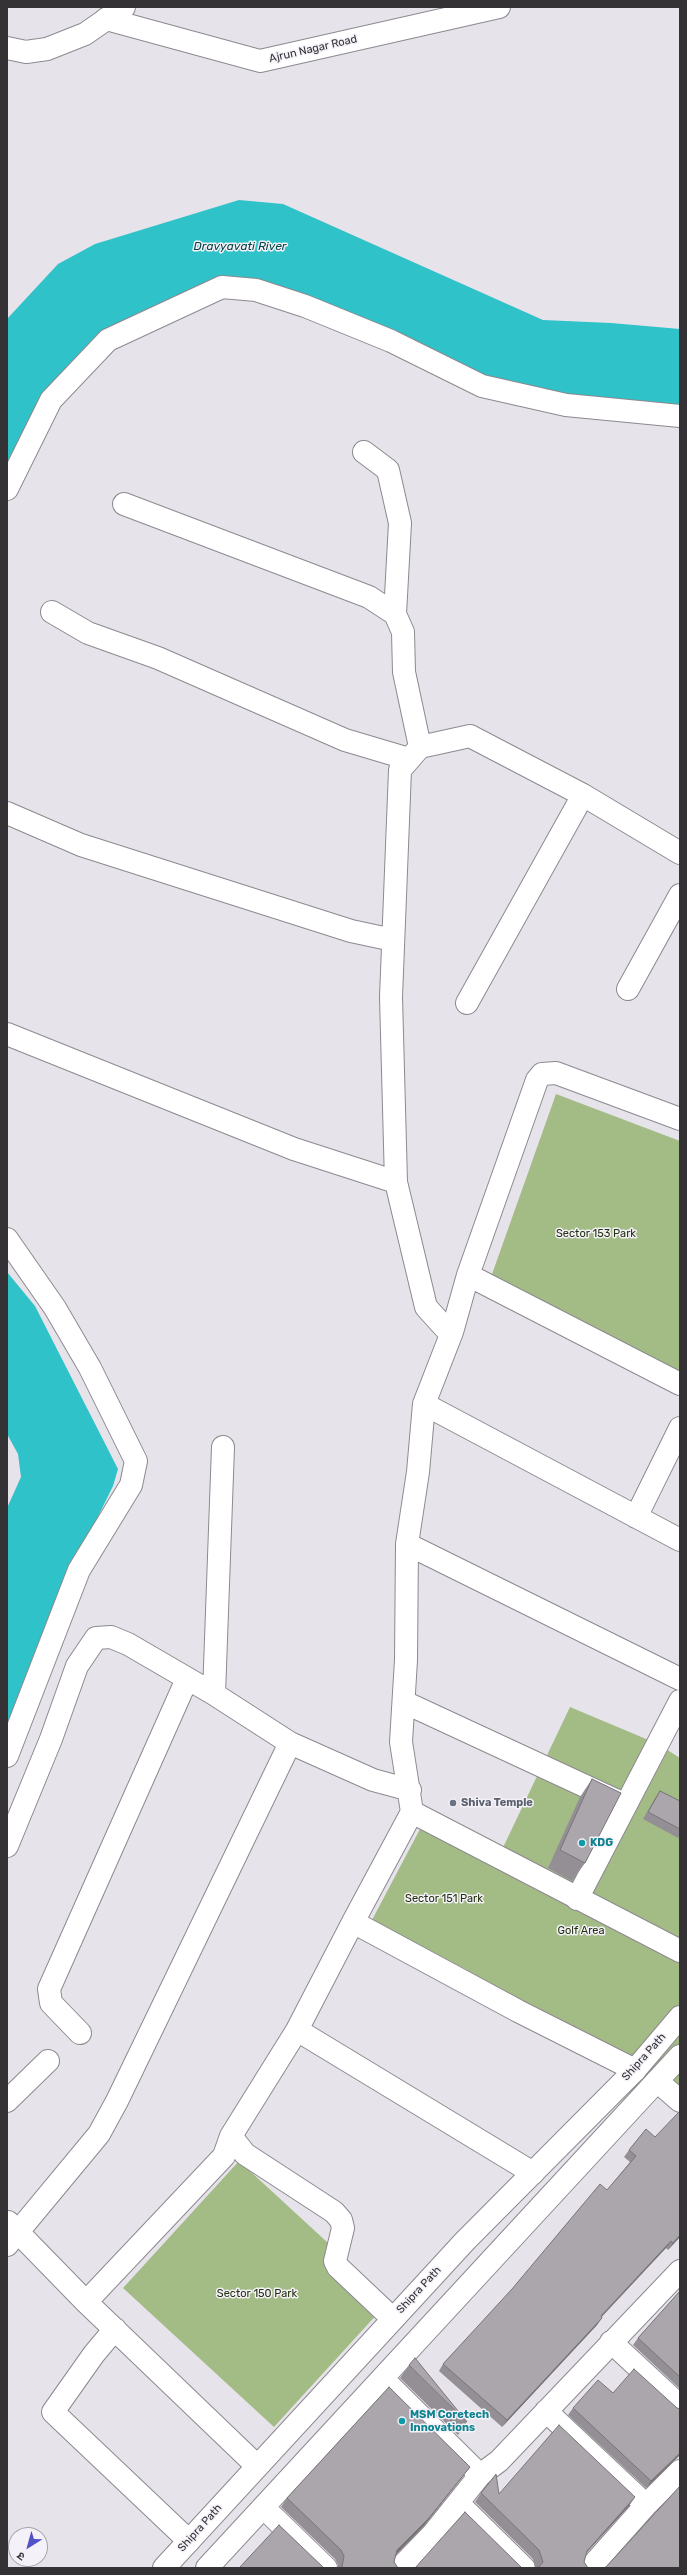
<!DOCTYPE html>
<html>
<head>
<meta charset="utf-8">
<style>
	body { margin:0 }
	#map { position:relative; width:687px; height:2575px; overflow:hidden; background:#e7e3eb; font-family:Rubik,"Noto Sans Devanagari",sans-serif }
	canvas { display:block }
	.frame { position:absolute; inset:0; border:8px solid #343235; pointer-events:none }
	.north { position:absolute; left:8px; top:2527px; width:40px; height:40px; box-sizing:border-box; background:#f4f1f8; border:1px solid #a7a5aa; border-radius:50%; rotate:217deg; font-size:11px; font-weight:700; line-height:16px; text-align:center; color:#343235 }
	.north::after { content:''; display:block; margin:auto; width:14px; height:18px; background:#5252c9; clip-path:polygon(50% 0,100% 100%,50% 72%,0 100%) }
</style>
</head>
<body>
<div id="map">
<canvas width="687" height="2575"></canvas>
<div class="frame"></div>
<div class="north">उ</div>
</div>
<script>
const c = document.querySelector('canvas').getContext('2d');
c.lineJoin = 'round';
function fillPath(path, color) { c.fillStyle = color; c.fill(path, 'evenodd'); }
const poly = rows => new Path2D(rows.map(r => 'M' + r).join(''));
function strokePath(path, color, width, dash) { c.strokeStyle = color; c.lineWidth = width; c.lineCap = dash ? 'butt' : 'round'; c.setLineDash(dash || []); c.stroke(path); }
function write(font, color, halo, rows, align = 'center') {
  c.font = font + ' Rubik,sans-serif'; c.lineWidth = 3; c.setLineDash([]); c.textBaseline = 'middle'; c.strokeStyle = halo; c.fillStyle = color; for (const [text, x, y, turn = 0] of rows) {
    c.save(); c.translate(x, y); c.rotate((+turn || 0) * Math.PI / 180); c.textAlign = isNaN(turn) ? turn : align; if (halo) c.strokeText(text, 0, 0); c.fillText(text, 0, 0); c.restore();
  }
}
fillPath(poly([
	[556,1094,680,1141,680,1371,491,1277],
	[570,1707,658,1744,680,1758,680,2101,657,2081,464,1982,467,1970,372,1920,420,1829,495,1868,498,1858],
	[239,2161,390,2300,274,2427,123,2288]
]), '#a3bc86');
fillPath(poly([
	[239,200,283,204,543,320,611,323,680,329,680,417,526,403,259,289,123,327,48,405,7,492,7,319,58,264,95,244],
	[7,1272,35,1306,118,1469,113,1486,57,1600,7,1727,7,1508,21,1477,18,1454,7,1434]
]), '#2fc2c8');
const minor = poly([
	[106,19,260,61,499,7],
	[364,452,388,470,400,523,395,614],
	[7,489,51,400,108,340,222,287,256,290,305,306,391,341,482,386,566,405,680,416],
	[124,504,369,597,395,614,403,632,404,672,420,747],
	[52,612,88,633,158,658,345,740,409,759],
	[583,795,680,853],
	[7,813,81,845,351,931,393,940],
	[628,989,680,895],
	[7,1034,294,1149,396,1182],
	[7,1239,55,1308,90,1368,136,1461,131,1485,79,1570,7,1756],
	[468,1275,680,1384],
	[452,1332,445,1328,426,1307,396,1182,391,997,400,770,420,747,470,736,583,795,467,1003],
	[424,1404,452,1332,468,1275,537,1080,542,1074,556,1073,680,1119],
	[636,1517,680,1428],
	[680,1540,424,1404,418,1472,407,1544,406,1660,401,1742,412,1812,680,1951],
	[407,1544,680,1679],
	[214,1694,223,1447],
	[404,1702,626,1805],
	[412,1812,353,1922,518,2011,635,2070],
	[7,1846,51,1739,77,1666,96,1638,111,1637,128,1644,214,1694,290,1743,373,1780,410,1790],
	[577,1899,680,1701],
	[297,2030,353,1922],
	[80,2033,51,2003,49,1989,187,1679],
	[657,2081,680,2101],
	[7,2101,48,2061],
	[8,2222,86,2302,224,2156,231,2136],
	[7,2245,99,2134,117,2101,290,1743],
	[86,2302,256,2465],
	[393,2319,338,2267,335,2261,343,2228,341,2220,334,2212,245,2154,231,2136,297,2030,533,2173],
	[115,2329,94,2354,53,2412,189,2541],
	[611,2342,680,2406],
	[383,2379,480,2475],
	[546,2411,646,2505],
	[458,2503,524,2568],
	[264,2508,326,2568],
	[400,2568,432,2535,480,2475,499,2461,680,2271],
	[590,2568,646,2505,680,2471]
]);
const tertiary = poly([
	[7,48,26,52,47,49,85,34,124,7],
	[164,2568,465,2241,635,2070,680,2017],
	[207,2568,680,2056]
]);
strokePath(minor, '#8d8990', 24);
strokePath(tertiary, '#8d8990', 24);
strokePath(minor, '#fff', 22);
strokePath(tertiary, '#fff', 22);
fillPath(poly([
	[592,1779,585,1863,572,1881,548,1868,580,1797],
	[660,1791,680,1801,680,1835,678,1838,643,1819,655,1798],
	[646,2129,680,2237,668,2250,666,2248,601,2317,597,2325,502,2427,439,2371,443,2364,607,2190,630,2162,624,2157,629,2150],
	[680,2291,680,2389,633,2345,638,2338],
	[409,2365,467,2422,458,2435,400,2378],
	[573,2408,680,2455,646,2488,568,2415],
	[470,2467,463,2476,423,2527,396,2554,394,2562,398,2568,337,2568,338,2565,335,2559,281,2507,287,2498],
	[481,2493,499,2494,629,2506,586,2553,584,2562,588,2568,535,2568,533,2559,475,2502]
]), '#938f94');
fillPath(poly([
	[680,2235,680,2237,668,2250,673,2243],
	[671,2241,666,2248,596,2323,601,2316],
	[602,2318,597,2325,502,2427,507,2420],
	[680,2453,680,2455,646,2488,651,2481],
	[470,2467,463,2476,423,2527,391,2560,397,2550],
	[635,2497,629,2506,580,2560,587,2551]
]), '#787478');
const building = poly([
	[592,1779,621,1793,585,1863,560,1850,592,1779],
	[660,1791,680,1801,680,1829,648,1812,660,1791],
	[680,2111,680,2235,673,2243,671,2241,601,2316,602,2318,507,2420,443,2364,512,2289,600,2184,607,2190,636,2156,629,2150,646,2129,655,2137,680,2111],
	[680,2291,680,2377,638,2338,680,2291],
	[415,2358,467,2422,409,2365,415,2358],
	[634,2369,677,2408,680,2409,680,2453,651,2481,573,2408,598,2380,613,2393,634,2369],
	[389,2387,470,2467,429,2518,397,2550,394,2562,398,2568,340,2568,342,2567,344,2556,341,2550,287,2498,389,2387],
	[559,2425,635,2497,587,2551,584,2562,588,2568,538,2568,543,2562,539,2550,481,2493,496,2474,499,2494,559,2425],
	[680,2486,680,2568,603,2568,606,2567,680,2486],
	[465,2512,522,2568,415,2568,465,2512],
	[279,2525,324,2568,239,2568,279,2525]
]);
fillPath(building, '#aba6ac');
strokePath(building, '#787478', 1);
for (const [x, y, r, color] of [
	[453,1803,4,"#6b7280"],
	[582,1843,4,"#0f9aa8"],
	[402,2421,4,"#0f9aa8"]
]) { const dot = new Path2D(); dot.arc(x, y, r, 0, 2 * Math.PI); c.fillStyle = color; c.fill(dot); strokePath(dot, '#f4f1f8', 1.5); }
write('11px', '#343235', '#f4f1f8', [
	["Ajrun Nagar Road",313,49,-13],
	["Shipra Path",644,2057,-48],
	["Shipra Path",419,2290,-47],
	["Shipra Path",200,2528,-48]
]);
write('11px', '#22310e', '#f4f1f8', [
	["Sector 153 Park",596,1234],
	["Sector 151 Park",444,1899],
	["Golf Area",581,1931],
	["Sector 150 Park",257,2294]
]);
write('bold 11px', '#5b616d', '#f4f1f8', [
	["Shiva Temple",461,1803]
], 'left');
write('bold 11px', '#0d838f', '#f4f1f8', [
	["KDG",590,1843],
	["MSM Coretech",410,2415],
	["Innovations",410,2428]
], 'left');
write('italic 12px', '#004345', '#f4f1f8', [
	["Dravyavati River",240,247]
]);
</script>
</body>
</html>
